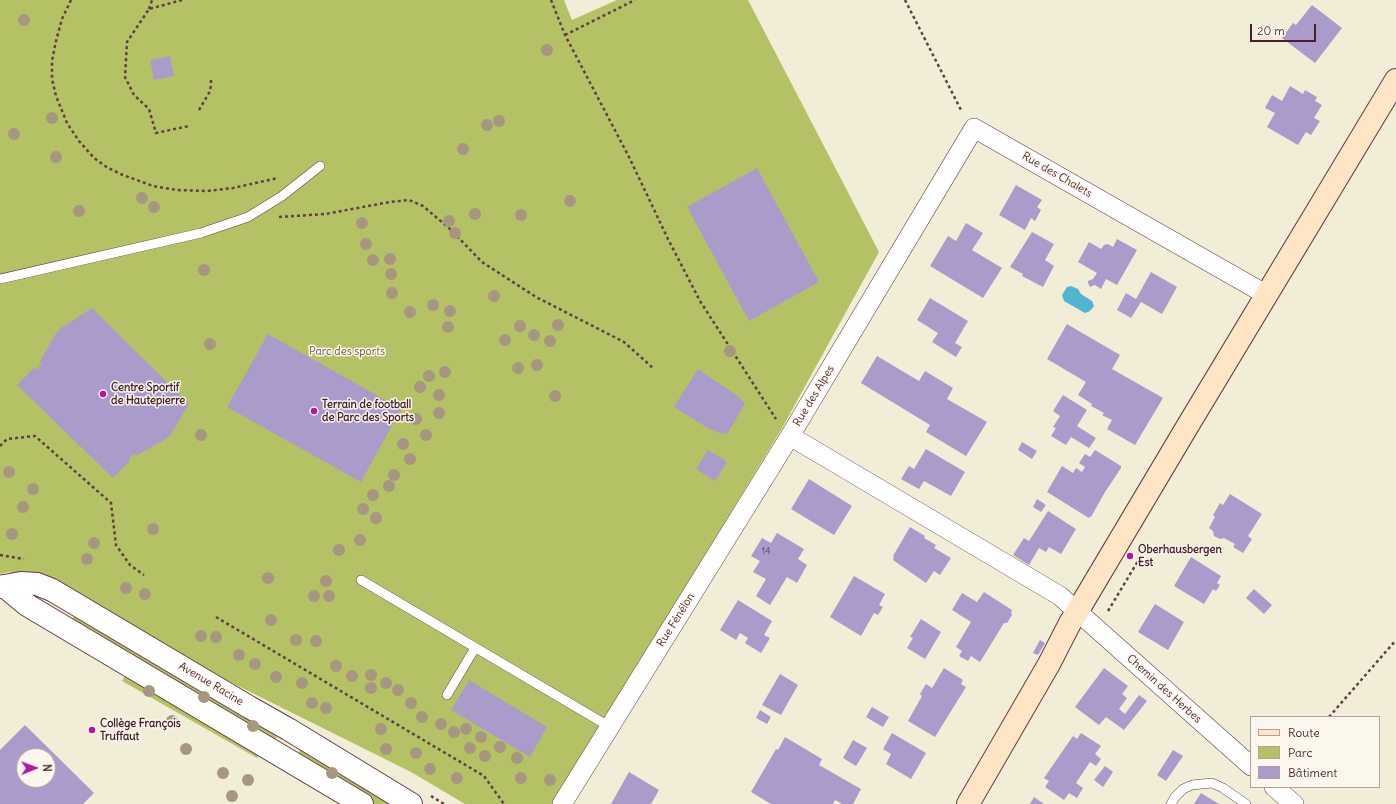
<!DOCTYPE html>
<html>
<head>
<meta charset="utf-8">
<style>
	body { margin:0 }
	#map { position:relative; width:1396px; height:804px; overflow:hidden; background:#f2edd6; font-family:Delius,sans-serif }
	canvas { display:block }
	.legend { position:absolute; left:1250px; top:716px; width:130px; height:72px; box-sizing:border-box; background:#fbf7ec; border:1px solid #b4a19f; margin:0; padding:5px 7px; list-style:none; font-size:12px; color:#4a1f2b }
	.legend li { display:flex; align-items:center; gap:8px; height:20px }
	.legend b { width:20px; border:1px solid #b4a19f }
	.north { position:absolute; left:16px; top:748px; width:40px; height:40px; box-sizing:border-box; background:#fbf7ec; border:1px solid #b4a19f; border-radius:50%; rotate:89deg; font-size:11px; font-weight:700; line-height:16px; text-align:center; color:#4a1f2b }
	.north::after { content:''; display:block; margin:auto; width:14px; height:18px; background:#b5179e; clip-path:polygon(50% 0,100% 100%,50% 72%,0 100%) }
	.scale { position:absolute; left:1250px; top:24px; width:66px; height:18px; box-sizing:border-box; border:2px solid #4a1f2b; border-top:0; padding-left:5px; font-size:12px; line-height:14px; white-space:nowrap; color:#4a1f2b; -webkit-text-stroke:3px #fbf7ec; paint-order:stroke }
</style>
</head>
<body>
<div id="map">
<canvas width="1396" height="804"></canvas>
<ul class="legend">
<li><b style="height:5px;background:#fde5c5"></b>Route</li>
<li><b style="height:11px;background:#b4c265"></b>Parc</li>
<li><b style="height:11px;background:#ab9bcb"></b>Bâtiment</li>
</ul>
<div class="north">N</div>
<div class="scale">20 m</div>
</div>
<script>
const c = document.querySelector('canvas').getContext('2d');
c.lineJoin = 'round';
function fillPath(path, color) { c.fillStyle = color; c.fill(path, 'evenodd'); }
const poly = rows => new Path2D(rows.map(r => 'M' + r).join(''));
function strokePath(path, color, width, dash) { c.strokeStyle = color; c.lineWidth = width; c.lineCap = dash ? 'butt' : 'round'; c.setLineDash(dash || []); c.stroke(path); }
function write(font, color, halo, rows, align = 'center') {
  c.font = font + ' Delius,sans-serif'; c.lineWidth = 3; c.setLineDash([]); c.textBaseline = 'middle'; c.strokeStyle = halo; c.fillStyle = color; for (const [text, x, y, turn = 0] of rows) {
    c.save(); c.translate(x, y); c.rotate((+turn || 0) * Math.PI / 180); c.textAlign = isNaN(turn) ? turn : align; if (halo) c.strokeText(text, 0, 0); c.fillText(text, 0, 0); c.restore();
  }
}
fillPath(poly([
	[0,0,564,0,572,20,617,0,748,0,879,252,781,430,553,804,465,804,411,772,9,572,0,574],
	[74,616,277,737,273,744,69,624],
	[127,672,261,751,257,758,122,681],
	[300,750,391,804,375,804,296,757]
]), '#b4c265');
fillPath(poly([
	[1071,286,1078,289,1081,294,1092,301,1094,306,1090,311,1085,313,1064,301,1062,295,1067,287]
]), '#50b5cf');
fillPath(poly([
	[1312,5,1342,28,1315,63,1282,38,1293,23,1296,25],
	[170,56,174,76,154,80,150,60],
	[1290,86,1303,94,1305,90,1317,97,1315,101,1322,105,1314,118,1320,121,1311,135,1306,132,1298,145,1267,127,1275,113,1265,108,1272,95,1282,101],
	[757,168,819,282,749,321,687,207],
	[1016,185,1042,200,1037,207,1041,210,1035,221,1031,218,1025,230,999,215],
	[966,223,983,233,972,250,1002,268,983,298,930,266,948,236,956,241],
	[1032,232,1054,244,1045,260,1054,266,1043,287,1022,276,1023,274,1010,267],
	[1117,239,1137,250,1117,285,1106,279,1101,289,1095,285,1090,287,1088,283,1088,281,1093,279,1097,273,1078,262,1089,242,1101,249,1104,245,1108,244,1113,247],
	[1151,272,1177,287,1162,314,1141,302,1131,318,1117,310,1126,293,1136,299],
	[930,298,968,321,955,343,962,347,956,357,932,342,938,333,917,320],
	[92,308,189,404,169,437,136,456,133,454,129,459,130,461,113,478,17,385,35,367,36,370,42,363,40,361,58,330],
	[1067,324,1120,355,1112,369,1163,398,1135,445,1107,429,1112,420,1102,415,1104,413,1091,406,1092,404,1078,395,1086,382,1047,359],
	[268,334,401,409,361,482,227,407],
	[877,356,919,381,925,371,953,388,947,399,987,422,966,456,926,432,930,425,861,383],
	[698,369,739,397,745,404,727,434,716,432,708,428,674,407],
	[1063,395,1087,410,1077,426,1096,438,1089,448,1071,437,1066,445,1051,436,1056,428,1053,427,1060,416,1053,411],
	[1022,442,1037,451,1032,459,1018,450],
	[926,449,965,472,951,496,924,481,919,489,901,479,909,466,914,469],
	[708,450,727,462,715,481,696,469],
	[1095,450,1121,466,1121,468,1105,492,1091,517,1090,516,1089,518,1047,492,1062,466,1073,473,1076,468,1082,472,1085,467,1079,463,1085,454,1090,457],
	[809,479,852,506,834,535,791,509],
	[1230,494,1262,514,1248,536,1252,539,1243,553,1233,547,1235,544,1224,538,1220,539,1214,536,1213,531,1209,528,1215,517,1213,515,1220,503,1223,505],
	[1037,499,1046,505,1041,512,1033,507],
	[1048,511,1076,529,1061,554,1049,547,1046,552,1039,548,1029,565,1013,555,1024,538,1029,541],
	[910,527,925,536,924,538,936,545,934,548,951,558,940,575,934,571,926,583,893,560,894,557,893,556],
	[777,533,804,549,798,559,807,565,797,583,787,577,770,605,756,596,766,579,753,572,760,561,751,556,762,538,771,543],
	[1191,557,1221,576,1217,583,1220,585,1216,591,1213,589,1204,604,1174,586],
	[854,576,885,594,879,605,883,607,878,615,874,613,861,636,830,617],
	[1254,589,1272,605,1264,614,1246,598],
	[984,592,1012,610,1011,612,1012,615,1007,623,1004,623,980,662,971,656,968,661,959,656,962,651,956,647,971,622,952,610,962,593,977,602],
	[738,600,772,621,764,635,770,638,761,653,745,643,748,638,740,633,736,640,720,630],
	[1155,604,1184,622,1168,650,1138,632],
	[921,619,941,632,925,659,907,648,913,638,910,637],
	[1040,640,1045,643,1038,655,1033,653],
	[944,668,963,680,961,684,966,687,935,737,908,721,922,696,920,694,926,684,932,688],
	[1104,668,1128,686,1122,694,1127,698,1119,709,1125,714,1139,695,1147,701,1124,730,1106,717,1099,725,1075,707],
	[780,674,798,685,781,715,762,705],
	[469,680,547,727,530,757,451,710],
	[872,707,889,717,883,727,866,717],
	[760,710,771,717,767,724,756,718],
	[25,725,94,793,83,804,0,804,0,750],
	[24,756,48,756,48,780,24,780],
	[892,733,926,753,911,779,886,764,891,754,883,749],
	[1081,733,1101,746,1095,754,1101,759,1096,766,1090,762,1076,783,1083,788,1077,798,1069,793,1064,800,1045,787,1049,781,1044,778,1073,736,1077,739],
	[785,737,822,759,819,765,861,789,853,804,842,804,835,800,833,804,771,804,751,792,776,749,778,750],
	[853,740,867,748,856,766,843,758],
	[1173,750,1183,756,1166,781,1157,775],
	[1105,766,1113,772,1103,787,1094,780],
	[629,772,659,790,651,804,611,804],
	[1201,793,1219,804,1194,804],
	[1034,797,1044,804,1030,804]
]), '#ab9bcb');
const service = poly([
	[0,279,201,233,248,217,282,196,320,166],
	[361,580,610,727],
	[447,695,475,648],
	[1171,804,1175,797,1183,789,1192,785,1212,783,1223,788,1246,804]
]);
const minor = poly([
	[790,436,1060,596,1251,766],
	[1274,787,1294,804],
	[562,804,790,436,974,128,1267,295]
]);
const tertiary = poly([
	[4,586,27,605,362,804],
	[0,587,21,583,37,584,52,590,249,707,288,729,411,804]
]);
const secondary = poly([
	[968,804,1049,664,1070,623,1077,612,1187,427,1396,80]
]);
strokePath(service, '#633e45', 10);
strokePath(minor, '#633e45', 20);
strokePath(tertiary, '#633e45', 24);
strokePath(secondary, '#633e45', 24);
strokePath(poly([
	[71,0,62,19,56,41,52,61,52,79,56,96,67,123,79,141,94,158,108,168,123,175,153,186,177,190,207,191,233,188,278,178],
	[182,0,149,9,127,42,125,77,134,95,149,109,156,133,189,126],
	[551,0,565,35,629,157,668,239,700,301,776,419],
	[905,0,962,112],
	[149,9,152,0],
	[565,35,635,0],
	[199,110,209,93,211,86,211,78],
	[279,217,325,214,390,202,409,200,423,206,450,229,482,262,536,297,624,342,654,369],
	[0,446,7,439,35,436,111,503,116,545,130,565,144,575],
	[0,555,24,559],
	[1108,611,1138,561,1140,552],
	[216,617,484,776,504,804],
	[1329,717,1396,640],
	[431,796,444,804]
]), '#633e45', 2.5, [3, 3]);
strokePath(service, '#fff', 9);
strokePath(minor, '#fff', 19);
strokePath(tertiary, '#fff', 22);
strokePath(secondary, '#fde5c5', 22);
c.fillStyle = '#a79781';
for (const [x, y] of [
	[24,20],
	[547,50],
	[52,118],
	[499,121],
	[487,125],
	[14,134],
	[463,149],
	[56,157],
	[142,198],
	[570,201],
	[154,207],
	[79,211],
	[475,214],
	[521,215],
	[449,221],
	[362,223],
	[455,233],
	[366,244],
	[390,259],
	[373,260],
	[204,270],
	[391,274],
	[392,293],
	[494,296],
	[433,305],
	[450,311],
	[410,312],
	[558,325],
	[520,326],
	[448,327],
	[534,335],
	[505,340],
	[550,341],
	[210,344],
	[730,351],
	[537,365],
	[518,368],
	[445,372],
	[429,376],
	[420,387],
	[439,395],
	[555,396],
	[439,413],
	[416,419],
	[201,435],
	[426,435],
	[403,444],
	[410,459],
	[9,472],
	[394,475],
	[389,486],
	[33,489],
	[373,495],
	[23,507],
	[363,509],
	[376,518],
	[153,529],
	[12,534],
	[360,540],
	[94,543],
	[339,550],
	[87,559],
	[268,578],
	[326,581],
	[126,588],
	[145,594],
	[314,596],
	[329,596],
	[271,620],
	[201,636],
	[216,637],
	[296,640],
	[316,641],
	[239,655],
	[255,664],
	[336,666],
	[371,675],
	[352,676],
	[276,677],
	[302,683],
	[386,683],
	[371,688],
	[398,690],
	[149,691],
	[204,697],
	[312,703],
	[411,703],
	[326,708],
	[422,717],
	[172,721],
	[441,724],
	[253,726],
	[381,729],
	[466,729],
	[454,732],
	[481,737],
	[500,747],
	[470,748],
	[186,749],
	[386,749],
	[416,753],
	[485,756],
	[517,758],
	[430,769],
	[223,773],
	[332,773],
	[457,778],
	[521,778],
	[248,780],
	[550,780],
	[232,796]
]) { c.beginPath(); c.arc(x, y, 6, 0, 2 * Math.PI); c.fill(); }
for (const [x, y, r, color] of [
	[103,394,4,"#b5179e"],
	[314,411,4,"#b5179e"],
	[1130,556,4,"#b5179e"],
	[92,730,4,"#b5179e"]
]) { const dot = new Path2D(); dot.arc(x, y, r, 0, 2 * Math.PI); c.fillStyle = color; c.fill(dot); strokePath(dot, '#fbf7ec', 1.5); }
write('9px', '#623e53', null, [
	["14",766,551]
]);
write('11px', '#4a1f2b', '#fbf7ec', [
	["Rue des Chalets",1057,175,30],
	["Rue des Alpes",814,396,-59],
	["Rue Fénélon",676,620,-58],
	["Avenue Racine",211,684,31],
	["Chemin des Herbes",1164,689,42]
]);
write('11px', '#6a503c', '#fbf7ec', [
	["Parc des sports",347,352]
]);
write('bold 11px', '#4a1f2b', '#fbf7ec', [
	["Centre Sportif",111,388],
	["de Hautepierre",111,401],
	["Terrain de football",322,405],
	["de Parc des Sports",322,418],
	["Oberhausbergen",1138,550],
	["Est",1138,563],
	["Collège François",100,724],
	["Truffaut",100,737]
], 'left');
</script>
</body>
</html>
